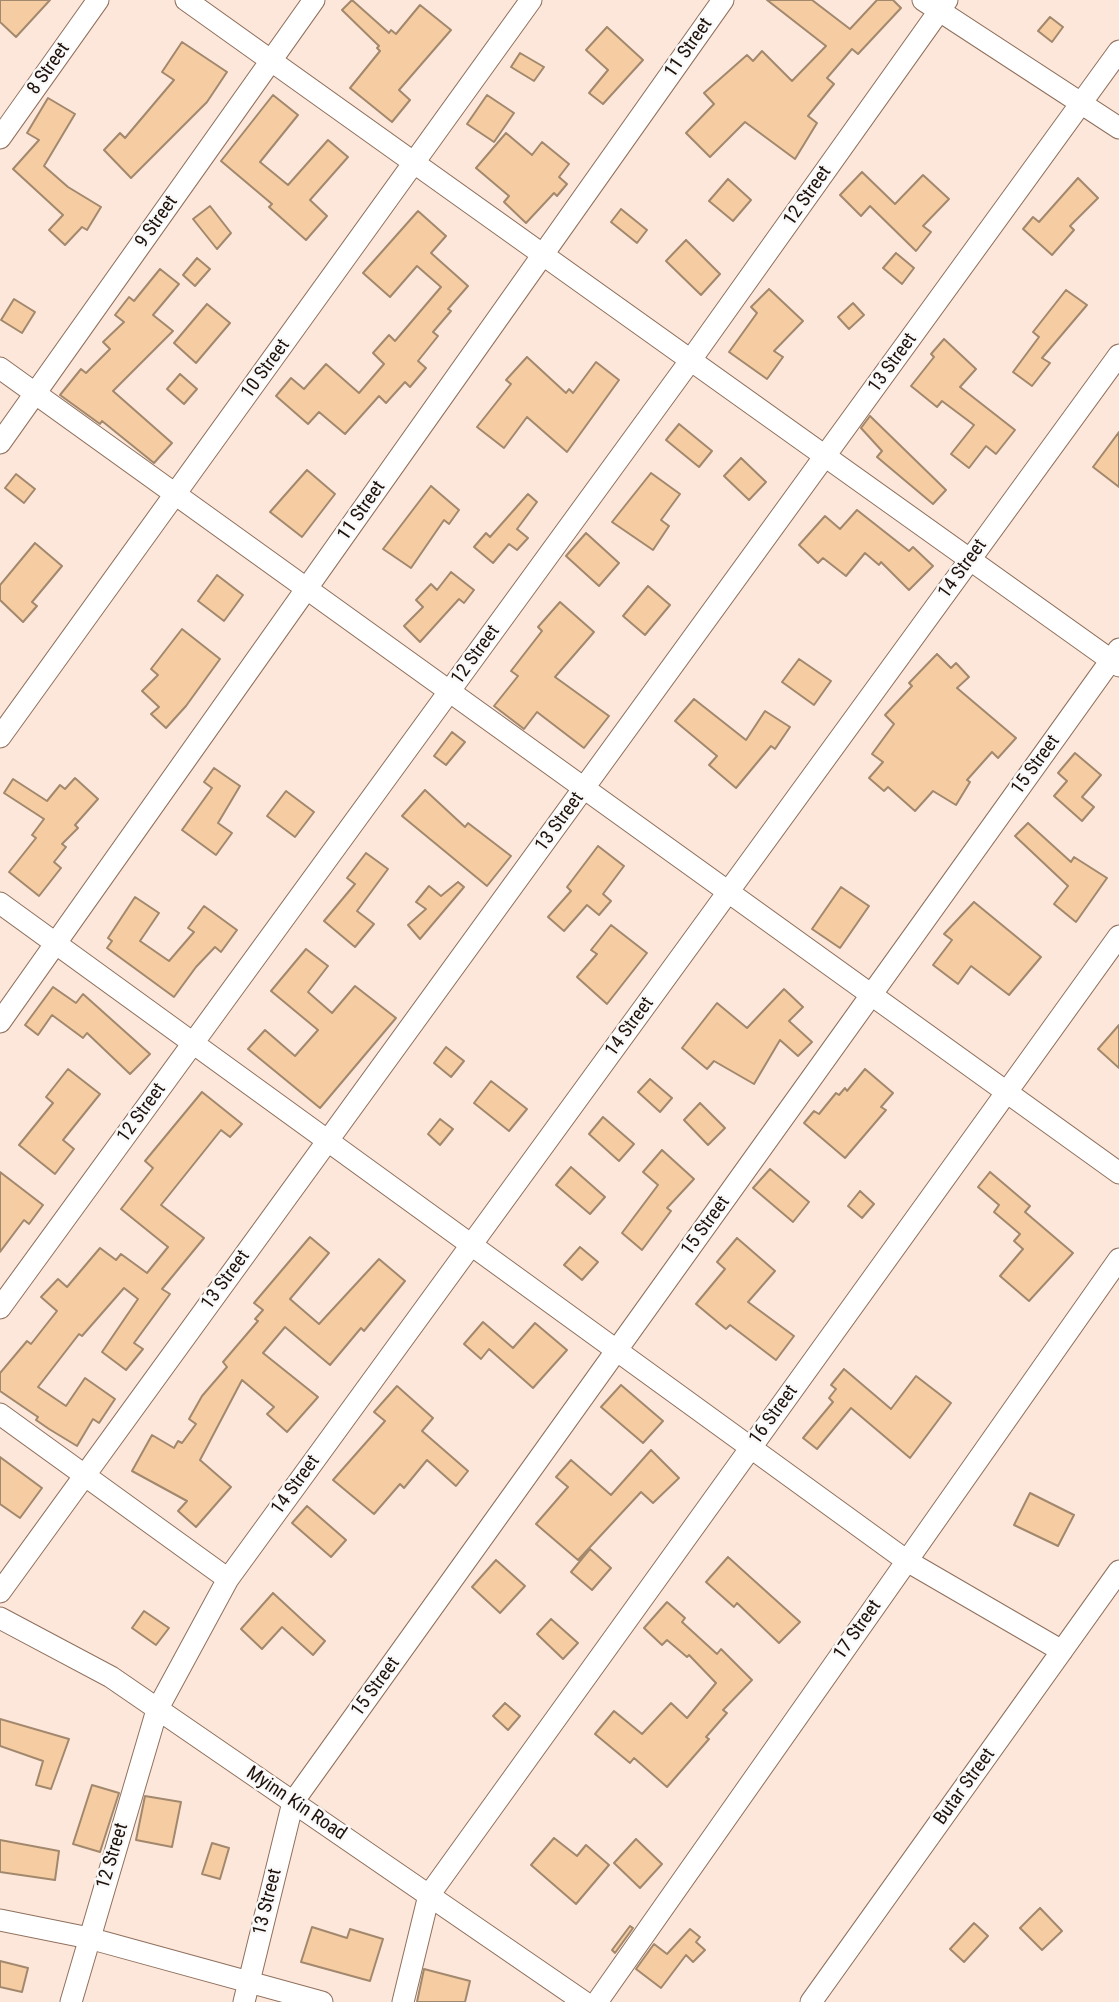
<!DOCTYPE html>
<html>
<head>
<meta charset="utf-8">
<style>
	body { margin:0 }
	canvas { display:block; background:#fde7da }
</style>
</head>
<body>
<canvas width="1119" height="2002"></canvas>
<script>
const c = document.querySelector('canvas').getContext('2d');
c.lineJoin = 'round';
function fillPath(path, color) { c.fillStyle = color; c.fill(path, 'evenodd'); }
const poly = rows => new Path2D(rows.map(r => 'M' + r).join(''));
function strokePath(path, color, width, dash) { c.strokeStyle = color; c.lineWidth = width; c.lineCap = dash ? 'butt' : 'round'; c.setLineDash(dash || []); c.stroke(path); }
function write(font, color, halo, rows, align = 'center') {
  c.font = font + ' "Roboto Condensed",sans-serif'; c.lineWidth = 5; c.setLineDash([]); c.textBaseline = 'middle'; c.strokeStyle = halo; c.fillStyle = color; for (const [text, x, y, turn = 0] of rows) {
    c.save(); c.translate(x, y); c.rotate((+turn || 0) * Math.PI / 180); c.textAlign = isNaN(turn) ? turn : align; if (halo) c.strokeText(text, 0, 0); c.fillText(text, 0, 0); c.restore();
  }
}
const building = poly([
	[0,0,50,0,16,37,0,22,0,0],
	[352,0,389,33,391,30,396,34,420,5,451,30,399,90,410,100,392,122,350,88,380,51,377,48,379,46,342,10,352,0],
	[767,0,812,0,850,29,877,0,893,0,901,8,858,54,852,49,827,78,834,84,808,116,817,123,795,159,745,122,710,157,686,133,714,104,704,93,747,55,753,61,762,51,792,81,826,46,767,0],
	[1050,17,1063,27,1052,42,1038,31,1050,17],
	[607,27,643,60,603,104,589,93,608,70,586,50,607,27],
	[182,42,227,72,207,102,131,178,104,150,120,133,125,138,174,80,162,72,182,42],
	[520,53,544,67,534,81,511,67,520,53],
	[273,95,298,115,260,162,288,185,328,140,348,157,310,200,327,216,306,240,269,207,272,204,221,161,273,95],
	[487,95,514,113,494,142,467,124,487,95],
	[48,98,75,114,44,166,68,187,101,207,87,230,82,227,65,245,49,230,63,215,13,169,39,140,27,133,48,98],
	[506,133,532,155,542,142,569,164,559,177,567,184,557,196,554,193,526,223,504,202,509,196,476,168,506,133],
	[862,172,895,204,923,175,949,199,923,226,931,232,916,251,870,206,861,216,840,195,862,172],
	[1078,178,1098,198,1070,226,1074,230,1052,255,1023,229,1033,217,1039,222,1078,178],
	[728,179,751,200,733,221,709,201,728,179],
	[210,206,231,233,217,249,193,219,210,206],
	[621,209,647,230,637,243,611,222,621,209],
	[418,211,446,236,431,253,468,286,448,309,451,311,433,332,438,336,418,361,426,368,410,387,405,382,386,403,379,396,345,434,319,412,308,424,276,396,291,378,304,389,326,364,359,393,384,364,373,353,389,335,395,341,441,287,417,266,390,297,363,273,418,211],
	[686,240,720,274,701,295,666,261,686,240],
	[896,253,914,268,902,284,883,268,896,253],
	[197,258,210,269,195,286,183,275,197,258],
	[160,269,179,284,153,315,173,331,113,391,172,443,154,463,102,421,100,424,60,395,81,369,86,373,110,349,103,342,124,322,115,315,129,297,134,301,160,269],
	[769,289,803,321,774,351,783,357,767,379,729,352,757,313,751,307,769,289],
	[1066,290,1087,305,1042,358,1050,363,1032,386,1013,372,1039,337,1033,332,1066,290],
	[14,299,35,312,22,333,1,320,14,299],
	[853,303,864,315,849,329,838,317,853,303],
	[207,304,230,323,196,363,174,343,207,304],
	[944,339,976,369,960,387,1015,430,996,454,986,446,969,468,951,454,974,425,942,401,937,407,911,386,934,357,931,354,944,339],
	[527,357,566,393,569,389,573,393,596,362,619,380,567,452,527,417,504,448,477,427,511,384,506,380,527,357],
	[180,374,197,389,184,404,167,389,180,374],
	[870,416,946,490,933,504,877,457,882,451,861,428,870,416],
	[679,424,712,451,699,467,666,440,679,424],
	[1119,432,1119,487,1093,467,1119,432],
	[741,458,766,482,749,500,724,476,741,458],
	[307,470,335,494,302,537,270,512,307,470],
	[651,473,680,494,661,520,669,526,653,550,612,522,651,473],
	[16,474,35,489,24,503,5,488,16,474],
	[431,486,459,510,449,524,444,520,411,568,383,549,431,486],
	[528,494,537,502,517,529,528,538,517,550,509,544,493,563,474,547,486,533,490,537,528,494],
	[857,510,909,551,913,547,933,566,909,590,881,562,879,565,865,553,846,576,823,558,818,563,799,545,825,516,840,529,857,510],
	[586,533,619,563,599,586,566,556,586,533],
	[35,543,62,566,32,602,37,606,23,622,0,600,0,585,35,543],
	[451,572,474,590,464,603,459,599,420,642,404,626,423,607,416,600,431,584,437,590,451,572],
	[217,575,243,595,224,621,198,601,217,575],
	[648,586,670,605,645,635,623,616,648,586],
	[560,602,594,632,555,677,609,716,584,748,537,712,524,729,494,706,518,676,511,671,542,631,538,627,560,602],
	[182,629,220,659,186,706,166,728,151,714,159,707,142,691,158,675,151,669,182,629],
	[937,654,951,668,956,663,969,677,957,688,1016,738,998,758,992,752,967,780,970,782,956,805,933,791,915,811,888,787,884,791,869,778,883,762,872,754,894,724,885,715,912,686,909,683,937,654],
	[799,659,831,681,814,705,782,682,799,659],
	[694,699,746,740,765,711,790,727,775,749,771,746,736,788,709,765,717,756,675,721,694,699],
	[452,732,465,742,446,765,434,756,452,732],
	[1075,753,1101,775,1082,797,1094,807,1082,821,1054,796,1067,781,1058,773,1075,753],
	[214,768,240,786,218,823,232,833,216,855,182,830,212,788,204,782,214,768],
	[75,778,98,799,75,825,78,828,62,844,66,847,54,862,61,868,39,896,9,872,36,838,32,835,44,819,4,793,13,779,47,801,60,785,65,789,75,778],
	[425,790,465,827,468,823,511,856,487,886,402,816,425,790],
	[286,791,314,812,295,837,267,816,286,791],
	[1028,823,1071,862,1074,857,1107,878,1076,922,1054,904,1068,886,1015,836,1028,823],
	[598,846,624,866,603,894,611,901,599,915,587,905,564,931,548,917,571,891,567,887,598,846],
	[366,853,388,869,357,911,374,924,355,947,324,921,355,884,347,878,366,853],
	[458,882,464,887,420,939,408,925,426,909,416,902,429,886,441,896,458,882],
	[841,887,869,906,840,948,812,929,841,887],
	[135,897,159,913,140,941,169,961,194,932,188,928,204,906,237,930,221,952,215,947,196,967,174,997,107,948,112,941,108,938,135,897],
	[974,902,1041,957,1009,995,971,966,958,984,933,965,952,940,944,934,974,902],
	[611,925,647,953,607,1004,577,977,597,954,591,950,611,925],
	[306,949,328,966,308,992,332,1013,355,986,396,1018,320,1108,248,1049,265,1030,295,1056,318,1030,271,991,306,949],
	[53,987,76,1003,83,994,150,1054,130,1074,87,1033,83,1038,52,1015,38,1035,25,1025,53,987],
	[784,989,803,1007,789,1021,812,1042,798,1056,780,1040,754,1084,714,1061,707,1069,682,1048,717,1003,747,1028,784,989],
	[1119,1025,1119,1068,1098,1049,1119,1025],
	[446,1047,464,1061,451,1077,434,1063,446,1047],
	[68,1069,100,1094,63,1140,74,1149,55,1174,19,1145,53,1103,46,1097,68,1069],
	[865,1069,893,1093,881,1107,886,1110,845,1158,804,1123,814,1111,819,1114,836,1093,839,1095,845,1088,847,1091,865,1069],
	[650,1079,672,1098,660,1112,638,1092,650,1079],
	[491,1081,527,1109,509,1131,474,1103,491,1081],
	[202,1092,242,1124,230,1137,221,1130,161,1205,204,1238,162,1289,170,1294,134,1343,143,1349,126,1370,102,1352,138,1299,124,1288,82,1336,79,1334,38,1387,66,1406,85,1378,115,1399,99,1423,93,1419,77,1446,49,1429,36,1420,38,1417,0,1391,0,1373,27,1341,31,1344,57,1311,41,1297,58,1279,67,1287,100,1248,116,1260,121,1254,147,1273,168,1247,121,1209,153,1168,145,1161,202,1092],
	[700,1103,725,1128,708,1145,684,1120,700,1103],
	[603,1117,634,1144,619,1161,589,1134,603,1117],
	[440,1119,453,1129,440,1145,428,1134,440,1119],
	[662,1150,694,1179,667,1208,671,1211,642,1250,622,1233,658,1185,643,1172,662,1150],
	[571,1167,605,1197,590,1214,556,1185,571,1167],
	[770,1169,809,1202,793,1222,753,1188,770,1169],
	[0,1172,43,1205,29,1224,24,1220,0,1252,0,1172],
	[990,1172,1030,1206,1025,1212,1073,1253,1029,1301,1000,1276,1023,1249,1014,1241,1020,1234,994,1212,999,1205,978,1187,990,1172],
	[860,1191,874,1204,862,1218,848,1206,860,1191],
	[310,1237,329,1253,290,1299,319,1324,379,1259,405,1281,364,1331,361,1328,330,1365,285,1327,263,1353,318,1397,287,1432,267,1414,274,1407,242,1380,200,1460,231,1487,196,1527,178,1511,187,1501,132,1471,152,1435,174,1448,178,1441,182,1443,196,1424,189,1419,202,1396,227,1367,223,1362,258,1321,255,1319,263,1310,254,1303,310,1237],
	[737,1238,775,1271,748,1302,794,1336,776,1360,730,1325,726,1329,696,1304,725,1269,717,1262,737,1238],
	[580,1247,598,1262,582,1280,564,1265,580,1247],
	[483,1322,513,1348,535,1323,567,1350,533,1388,489,1349,481,1359,464,1344,483,1322],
	[844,1369,891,1409,916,1376,951,1403,910,1458,851,1408,817,1449,803,1438,833,1402,829,1398,836,1389,831,1385,844,1369],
	[621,1385,663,1421,643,1443,601,1407,621,1385],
	[397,1386,433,1418,422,1431,468,1471,456,1486,427,1460,404,1488,400,1484,374,1514,333,1480,385,1421,374,1412,397,1386],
	[651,1450,679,1478,653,1503,641,1492,578,1560,536,1524,568,1487,556,1477,571,1460,611,1495,651,1450],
	[0,1457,42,1488,20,1518,0,1504,0,1457],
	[1030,1493,1074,1515,1058,1546,1014,1525,1030,1493],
	[307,1506,346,1540,331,1557,292,1523,307,1506],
	[590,1549,611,1568,592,1590,571,1572,590,1549],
	[728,1557,800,1622,779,1643,737,1603,734,1607,706,1582,728,1557],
	[496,1560,525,1586,500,1613,472,1587,496,1560],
	[273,1593,325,1641,313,1655,282,1627,262,1649,241,1629,273,1593],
	[667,1602,685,1618,682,1622,717,1654,721,1649,752,1680,723,1710,727,1713,706,1737,709,1739,667,1787,634,1758,630,1763,595,1734,614,1711,642,1734,671,1703,687,1718,716,1683,689,1655,687,1657,667,1640,662,1645,644,1628,667,1602],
	[144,1611,169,1628,156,1645,132,1628,144,1611],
	[551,1619,578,1643,563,1659,537,1634,551,1619],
	[505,1703,520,1716,508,1730,493,1716,505,1703],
	[0,1719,69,1739,51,1789,36,1785,43,1761,0,1746,0,1719],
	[92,1785,119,1793,100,1852,73,1844,92,1785],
	[145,1796,181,1802,172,1847,136,1840,145,1796],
	[554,1838,577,1856,586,1845,609,1865,576,1904,531,1865,554,1838],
	[636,1839,662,1864,640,1888,614,1863,636,1839],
	[0,1840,59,1851,55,1880,0,1872,0,1840],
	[212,1843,229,1848,220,1879,202,1874,212,1843],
	[1040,1908,1062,1931,1042,1950,1020,1928,1040,1908],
	[974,1923,988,1936,964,1962,950,1949,974,1923],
	[630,1926,633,1928,615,1953,612,1950,630,1926],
	[312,1927,347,1938,350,1929,383,1939,370,1981,301,1962,312,1927],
	[690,1929,700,1937,696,1942,705,1950,693,1962,686,1955,661,1988,636,1969,654,1944,667,1954,690,1929],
	[0,1961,28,1968,22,1992,0,1987,0,1961],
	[424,1969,470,1981,465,2002,417,2002,424,1969]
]);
fillPath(building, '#f6cca2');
strokePath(building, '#a2886d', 2);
const minor = poly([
	[186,0,1119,666],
	[923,0,1119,128],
	[0,138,98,0],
	[0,368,1119,1173],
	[0,443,314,0],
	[0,737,531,0],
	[0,903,907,1561,1062,1651],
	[0,1022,723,0],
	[0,1308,690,361,947,0],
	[0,1414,228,1579],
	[0,1592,1119,51],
	[0,1618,111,1677,584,2002],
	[0,1920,89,1938,322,2002],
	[71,2002,157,1710,228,1579,1119,355],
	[244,2002,293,1802,1119,649],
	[403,2002,429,1895,1119,936],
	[597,2002,1119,1259],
	[811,2002,1119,1571]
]);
strokePath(minor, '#8f705d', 23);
strokePath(minor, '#fff', 21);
write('19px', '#1d110a', '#f9f9f9', [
	["11 Street",689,48,-55],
	["8 Street",49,69,-55],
	["12 Street",808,196,-55],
	["9 Street",157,222,-55],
	["13 Street",893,363,-54],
	["10 Street",266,369,-54],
	["11 Street",362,511,-55],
	["14 Street",963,569,-54],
	["12 Street",476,655,-54],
	["15 Street",1036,765,-54],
	["13 Street",560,822,-54],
	["14 Street",630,1027,-54],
	["12 Street",142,1113,-54],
	["15 Street",706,1226,-54],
	["13 Street",226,1280,-54],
	["16 Street",774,1415,-54],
	["14 Street",296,1485,-54],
	["17 Street",858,1630,-55],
	["15 Street",376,1687,-54],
	["Butar Street",965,1787,-54],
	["Myinn Kin Road",296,1804,34],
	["12 Street",113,1856,-73],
	["13 Street",268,1902,-76]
]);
</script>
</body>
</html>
